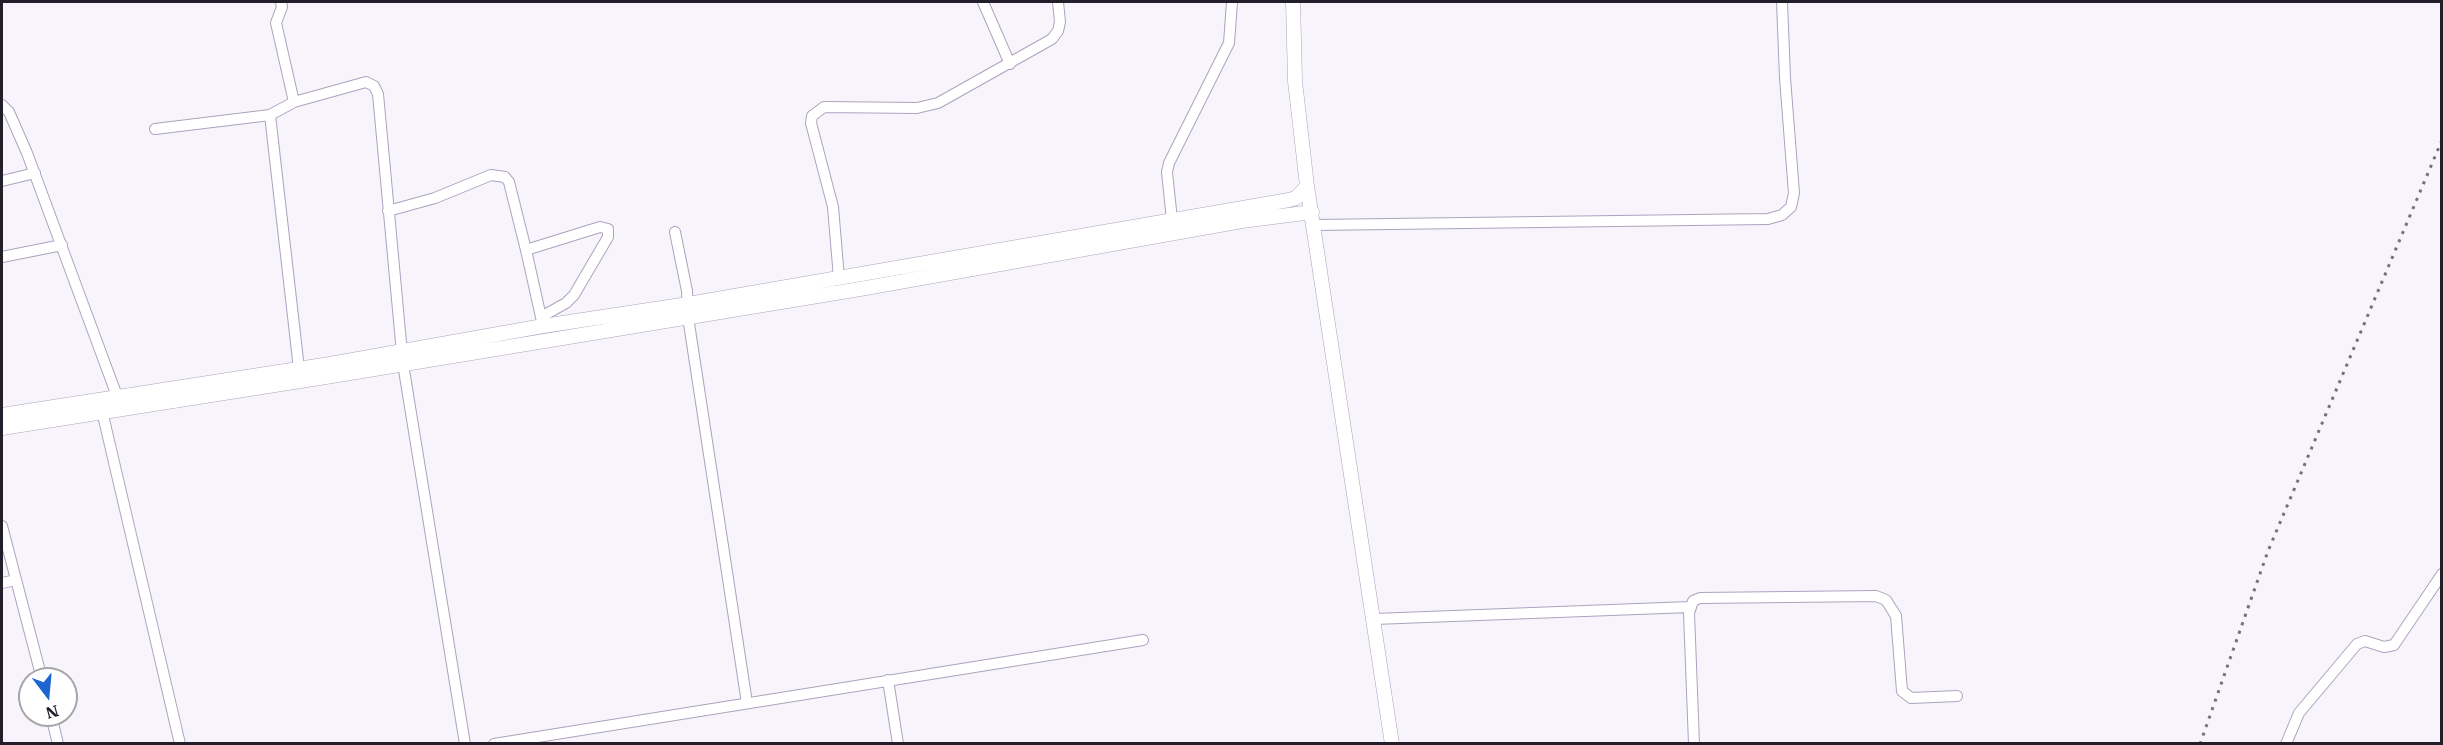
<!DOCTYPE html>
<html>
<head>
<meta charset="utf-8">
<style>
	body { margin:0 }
	#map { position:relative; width:2443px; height:745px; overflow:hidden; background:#f7f5fb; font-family:"IBM Plex Serif",serif }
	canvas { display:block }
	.frame { position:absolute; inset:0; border:3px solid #231f2a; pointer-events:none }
	.north { position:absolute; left:18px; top:667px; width:60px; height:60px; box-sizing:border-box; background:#fff; border:2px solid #a7a5aa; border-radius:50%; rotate:164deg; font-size:16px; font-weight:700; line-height:24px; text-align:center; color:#231f2a }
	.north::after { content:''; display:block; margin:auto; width:21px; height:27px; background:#1d65d0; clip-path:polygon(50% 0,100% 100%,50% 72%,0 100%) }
</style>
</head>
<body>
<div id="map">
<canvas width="2443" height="745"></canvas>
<div class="frame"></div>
<div class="north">N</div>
</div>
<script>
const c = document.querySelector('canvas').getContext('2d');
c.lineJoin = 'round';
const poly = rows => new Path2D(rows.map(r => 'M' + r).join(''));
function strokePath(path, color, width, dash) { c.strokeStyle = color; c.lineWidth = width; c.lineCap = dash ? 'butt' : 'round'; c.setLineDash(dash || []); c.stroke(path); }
const minor = poly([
	[983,2,1010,64],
	[294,102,366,82,374,86,378,94,403,364,465,744],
	[2,105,9,112,27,153,117,396],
	[270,115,294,102,276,23,282,7,281,2],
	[155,129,270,115,299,369],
	[2,181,35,173],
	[388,211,435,198,491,175,505,177,509,182,526,250,543,326],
	[1172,220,1167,172,1169,163,1229,43,1232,2],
	[1314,225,1768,219,1782,215,1791,207,1794,193,1785,78,1782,2],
	[675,232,687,291,688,317,747,703],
	[526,250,600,227,608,229,608,237,574,295,566,303,541,317],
	[2,257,62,245],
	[839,278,833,207,811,123,812,116,824,107,917,108,938,103,1052,39,1058,31,1060,22,1058,2],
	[102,411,180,744],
	[2,526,42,679],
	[2,583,16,580],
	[1374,619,1690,607],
	[888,680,898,744],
	[51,715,58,744],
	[494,744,1143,640],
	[1694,744,1689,613,1693,601,1700,598,1876,596,1886,600,1896,616,1902,691,1911,698,1957,696],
	[2286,744,2299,713,2357,644,2365,641,2384,647,2394,645,2442,574]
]);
const tertiary = poly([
	[1293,2,1295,81,1307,186,1392,744],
	[2,415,330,364,543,326,688,304,1289,200,1296,198,1307,186],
	[2,428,332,376,860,289,1242,221,1312,212]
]);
strokePath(minor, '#ada2bf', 12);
strokePath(tertiary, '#ada2bf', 15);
strokePath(minor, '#fff', 10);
strokePath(tertiary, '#fff', 14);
strokePath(poly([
	[2200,744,2268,551,2442,140]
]), '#75717a', 3, [3, 6]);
</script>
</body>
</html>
